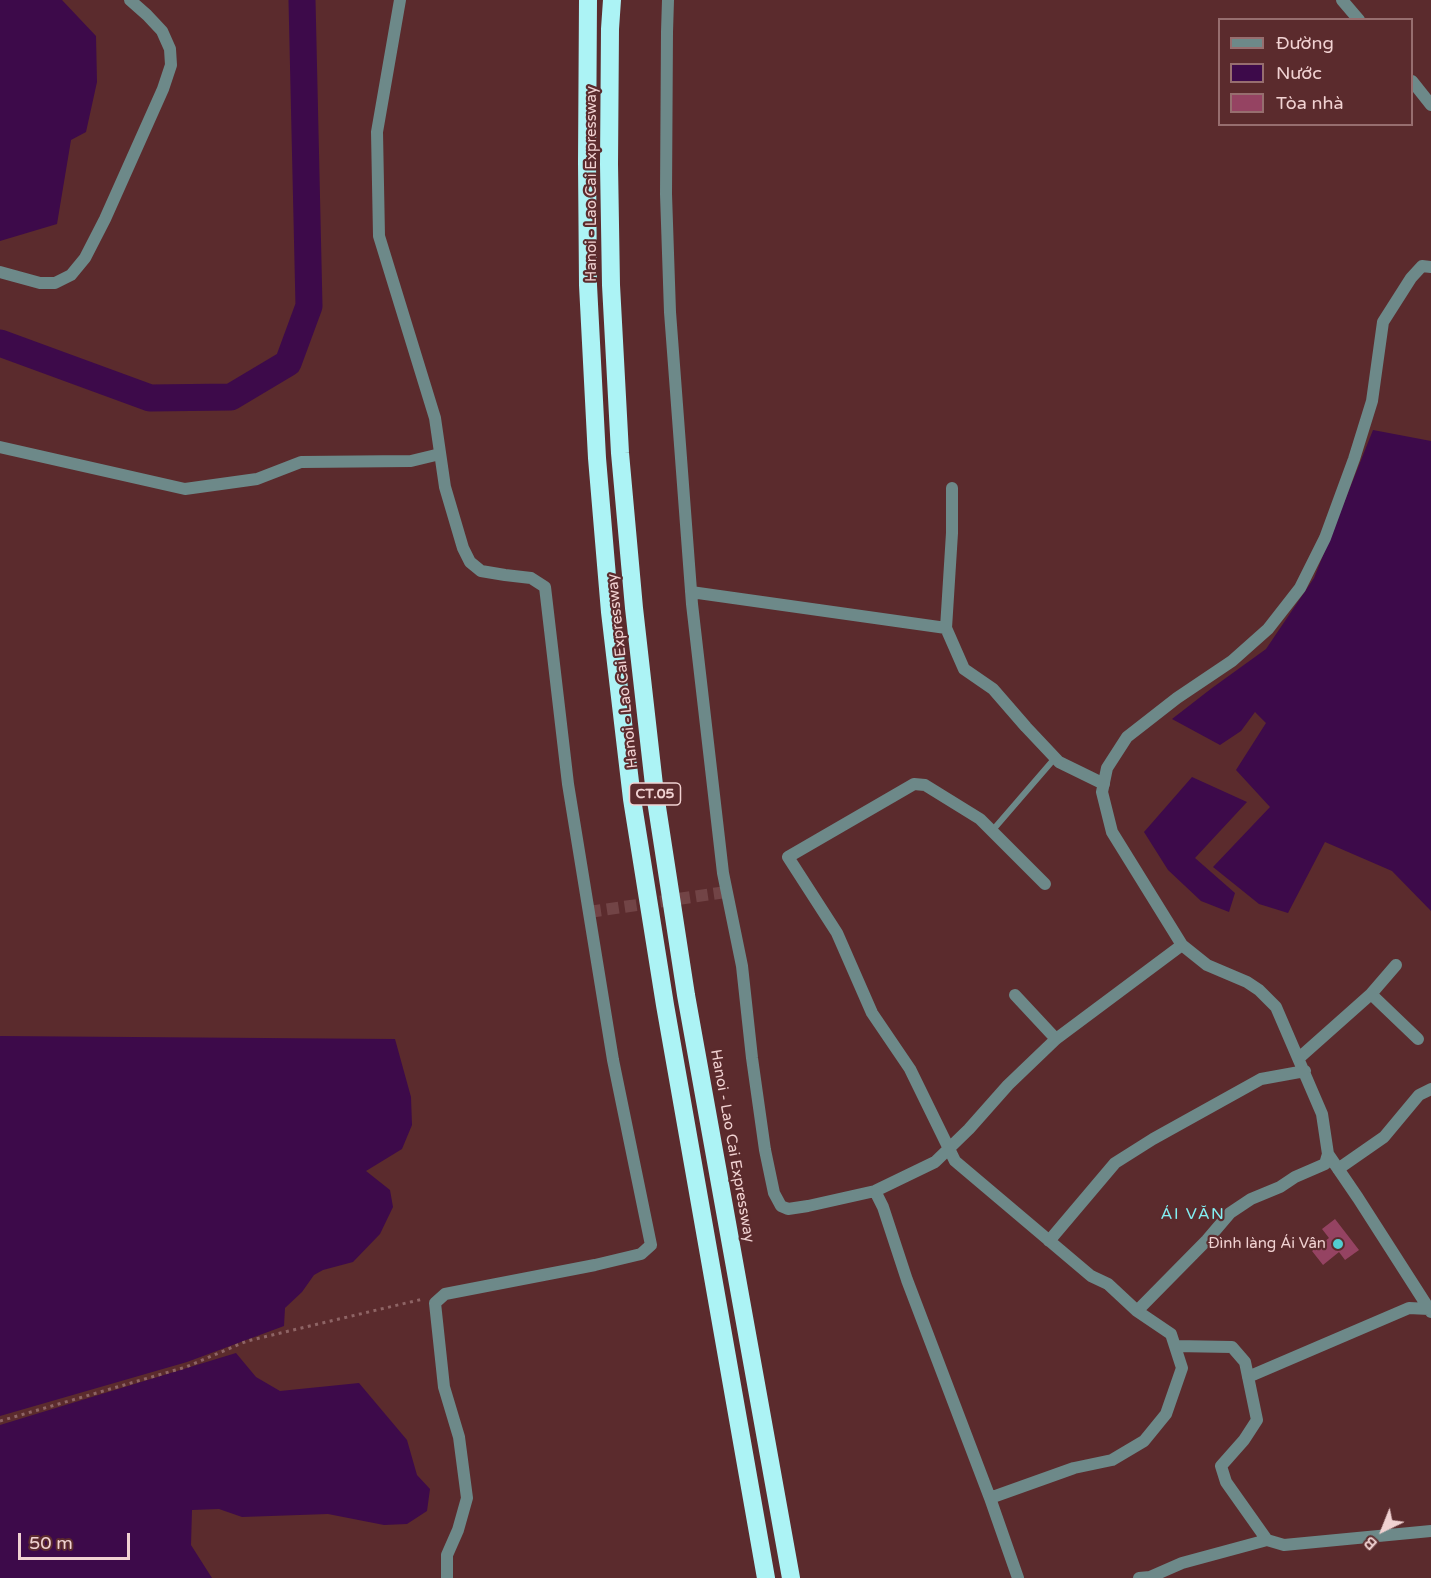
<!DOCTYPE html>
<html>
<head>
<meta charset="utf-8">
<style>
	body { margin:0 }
	#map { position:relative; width:1431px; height:1578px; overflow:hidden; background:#5b2b2d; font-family:"Varela Round",sans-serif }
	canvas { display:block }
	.legend { position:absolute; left:1218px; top:18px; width:195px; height:108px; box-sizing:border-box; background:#5b2b2d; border:2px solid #976e6f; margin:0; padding:8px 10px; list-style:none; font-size:18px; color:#f1d2d2 }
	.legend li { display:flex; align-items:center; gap:12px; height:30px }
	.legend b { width:30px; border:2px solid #976e6f }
	.north { position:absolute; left:1353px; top:1500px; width:60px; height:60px; -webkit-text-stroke:4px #5b2b2d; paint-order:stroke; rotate:223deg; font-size:16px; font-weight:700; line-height:24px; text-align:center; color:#f1d2d2 }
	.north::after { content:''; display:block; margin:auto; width:21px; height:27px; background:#f1d2d2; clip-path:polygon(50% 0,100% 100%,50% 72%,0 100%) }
	.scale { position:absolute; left:18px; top:1533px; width:112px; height:27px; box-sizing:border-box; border:3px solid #f1d2d2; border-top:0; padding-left:8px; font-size:18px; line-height:21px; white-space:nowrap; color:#f1d2d2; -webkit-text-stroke:4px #5b2b2d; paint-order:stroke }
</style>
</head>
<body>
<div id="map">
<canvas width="1431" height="1578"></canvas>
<ul class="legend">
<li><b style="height:8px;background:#6d8989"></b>Đường</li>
<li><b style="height:16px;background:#3d0a4a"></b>Nước</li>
<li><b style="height:16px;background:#954362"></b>Tòa nhà</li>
</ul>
<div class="north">B</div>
<div class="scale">50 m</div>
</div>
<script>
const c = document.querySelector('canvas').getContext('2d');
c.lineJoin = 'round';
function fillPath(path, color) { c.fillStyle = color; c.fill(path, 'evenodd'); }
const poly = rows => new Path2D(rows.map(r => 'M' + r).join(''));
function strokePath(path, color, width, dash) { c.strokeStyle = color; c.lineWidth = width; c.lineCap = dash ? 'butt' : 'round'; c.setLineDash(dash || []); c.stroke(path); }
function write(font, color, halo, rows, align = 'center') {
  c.font = font + ' "Varela Round",sans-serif'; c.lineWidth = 4.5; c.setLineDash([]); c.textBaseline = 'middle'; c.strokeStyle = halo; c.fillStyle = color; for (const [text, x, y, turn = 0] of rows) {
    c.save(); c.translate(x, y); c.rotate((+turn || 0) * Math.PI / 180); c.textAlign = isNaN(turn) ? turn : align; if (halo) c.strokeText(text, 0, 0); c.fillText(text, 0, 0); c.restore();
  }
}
fillPath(poly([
	[0,0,62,0,96,36,97,82,86,132,71,140,57,224,0,241],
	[1373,430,1431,441,1431,911,1392,871,1325,842,1288,913,1259,904,1213,867,1270,807,1236,770,1266,723,1255,712,1241,731,1220,745,1172,719,1212,688,1266,649,1314,578],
	[1192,777,1247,802,1195,858,1235,893,1229,912,1201,901,1168,870,1144,832],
	[0,1036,395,1039,411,1097,412,1125,402,1149,366,1171,390,1190,393,1207,380,1234,353,1262,323,1270,314,1275,302,1292,285,1308,284,1326,187,1362,0,1416],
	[236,1353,256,1377,280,1391,359,1383,407,1440,417,1475,430,1489,427,1511,407,1524,384,1525,328,1514,242,1517,219,1509,192,1510,191,1545,212,1578,0,1578,0,1425]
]), '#3d0a4a');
strokePath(poly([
	[0,343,150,398,231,397,288,363,309,306,302,0]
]), '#3d0a4a', 27);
fillPath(poly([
	[1335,1219,1359,1250,1345,1260,1339,1252,1323,1265,1312,1251,1329,1238,1322,1229]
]), '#954362');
strokePath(poly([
	[589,912,726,892]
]), '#724446', 12, [12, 6]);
strokePath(poly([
	[0,1421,186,1367,247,1341,423,1299]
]), '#8e6465', 3, [3, 4.5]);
strokePath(poly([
	[992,831,1055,758]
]), '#6d8989', 6);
strokePath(poly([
	[400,0,377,132,379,236,435,418,445,487,463,548,470,562,481,571,505,575,531,578,545,587,568,784,613,1060,651,1245,641,1254,595,1265,445,1294,435,1303,444,1387,459,1437,467,1498,458,1530,447,1555,447,1578],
	[668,0,667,32,666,194,670,312,692,604,723,873,742,966,752,1058,765,1150,774,1193,781,1206,788,1209,808,1206,875,1191,935,1162,969,1129,1008,1085,1056,1039,1182,945],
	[1342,0,1359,20],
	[1412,81,1431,105],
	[0,272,40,283,55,283,71,275,85,258,105,219,163,89,171,65,170,49,162,31,147,15,130,0],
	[0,447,185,489,257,479,301,462,411,461,440,454],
	[952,488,952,533,946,628,964,669,993,689,1026,727,1059,762,1104,784],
	[691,592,946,628],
	[1371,994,1418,1039],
	[1015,995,1056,1039],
	[1299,1058,1371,994,1396,965],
	[1328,1154,1358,1198,1431,1312],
	[1338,1169,1384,1137,1419,1095,1431,1089],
	[875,1191,883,1207,907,1280,990,1498,1018,1578],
	[1049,1241,1115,1163,1153,1139,1261,1079,1305,1071],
	[1137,1311,1207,1240,1230,1213,1251,1199,1280,1187,1295,1177,1325,1164,1328,1154,1322,1114,1276,1007,1259,990,1247,982,1207,965,1182,945,1112,832,1102,792,1107,768,1127,737,1177,698,1232,661,1268,629,1300,588,1325,538,1354,459,1372,401,1383,322,1411,278,1422,266,1431,267],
	[1175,1346,1232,1347,1245,1362,1257,1420,1244,1440,1221,1466,1226,1482,1267,1540,1284,1545,1431,1531],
	[1248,1377,1409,1308,1429,1309],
	[990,1498,1074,1468,1112,1460,1144,1441,1166,1414,1182,1368,1171,1334,1137,1311,1108,1284,1091,1276,955,1161,910,1069,872,1013,837,933,788,857,914,784,925,785,980,819,1045,884],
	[1139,1578,1150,1577,1182,1563,1267,1540]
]), '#6d8989', 12);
strokePath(poly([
	[588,0,587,162,588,285,597,458,610,612,632,799,665,1005,766,1578],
	[612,0,610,29,609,164,611,285,620,453,634,608,655,794,686,995,791,1578]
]), '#acf3f5', 18);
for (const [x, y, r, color] of [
	[1338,1244,6,"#52ccd0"]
]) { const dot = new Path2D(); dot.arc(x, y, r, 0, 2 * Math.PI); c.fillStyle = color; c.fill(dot); strokePath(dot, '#5b2b2d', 2); }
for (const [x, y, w] of [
	[655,794,51]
]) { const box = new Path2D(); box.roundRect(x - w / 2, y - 11, w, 22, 4.5); c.fillStyle = '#5b2b2d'; c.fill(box); strokePath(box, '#f1d2d2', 1.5); }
write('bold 14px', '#f1d2d2', null, [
	["CT.05",655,794]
]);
write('15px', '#f1d2d2', '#5b2b2d', [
	["Hanoi - Lao Cai Expressway",592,184,-90],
	["Hanoi - Lao Cai Expressway",623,671,-96],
	["Hanoi - Lao Cai Expressway",732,1146,80]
]);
write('15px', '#f1d2d2', '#5b2b2d', [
	["Đình làng Ái Vân",1326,1244]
], 'right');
c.letterSpacing = '1.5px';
write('16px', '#83eff2', '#5b2b2d', [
	["ÁI VĂN",1193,1215]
]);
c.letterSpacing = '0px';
</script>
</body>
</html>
